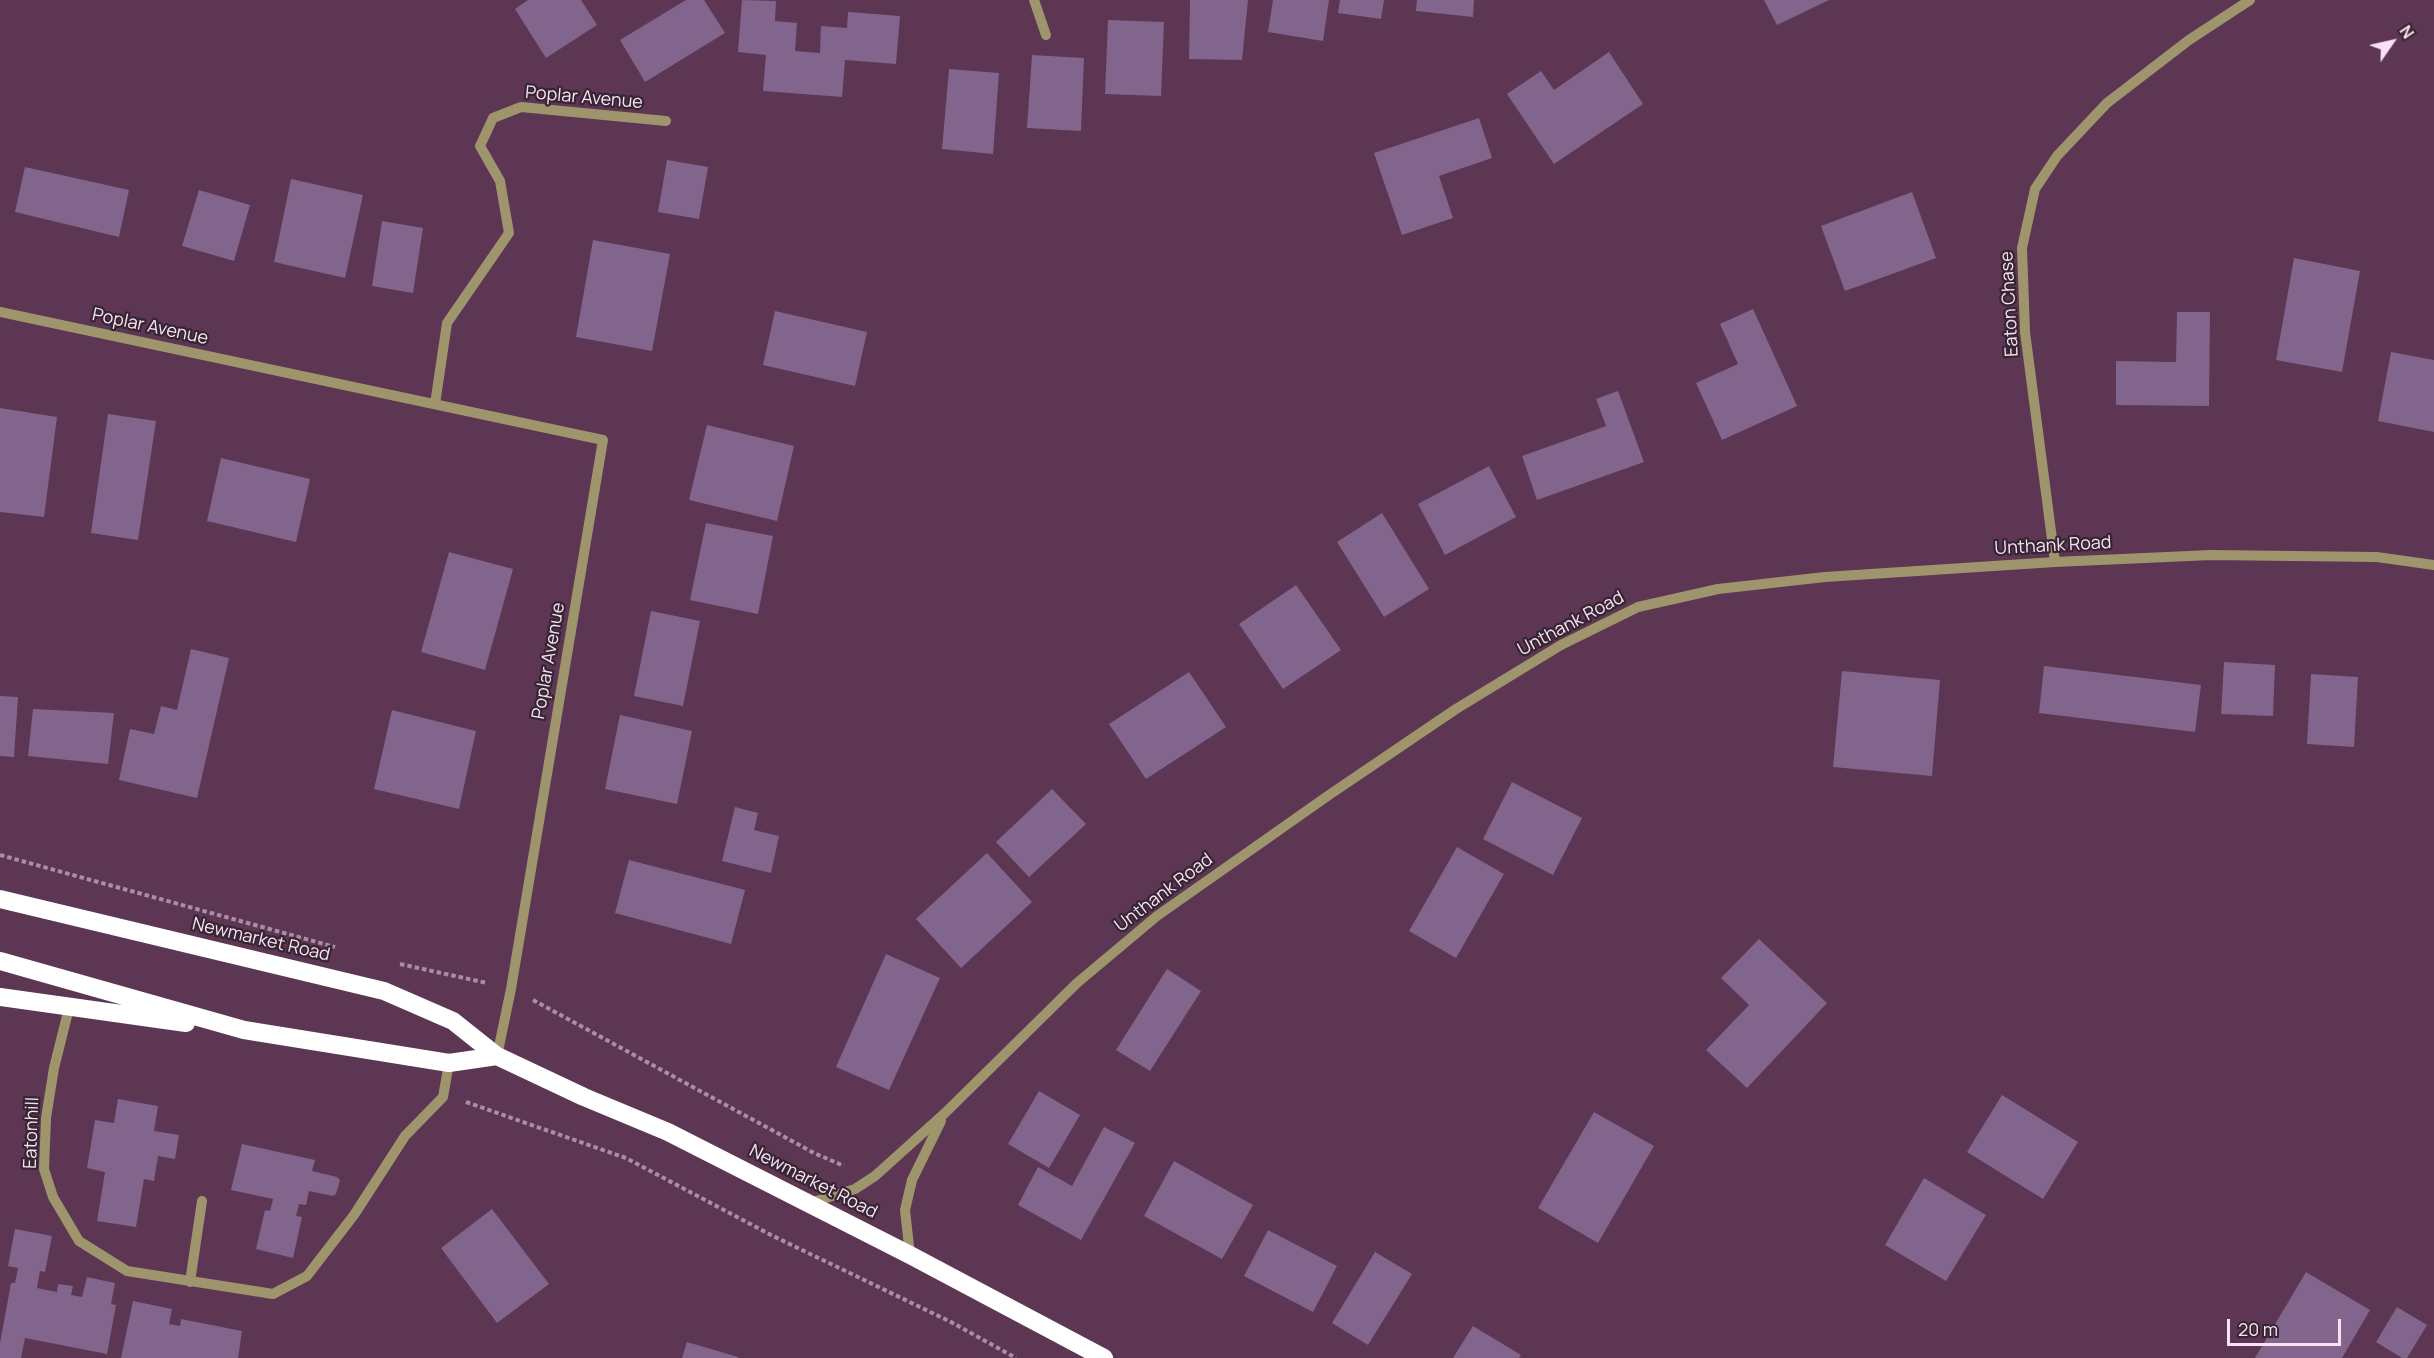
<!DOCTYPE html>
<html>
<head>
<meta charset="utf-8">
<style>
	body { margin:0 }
	#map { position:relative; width:2434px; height:1358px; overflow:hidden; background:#5c3653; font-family:Manrope,sans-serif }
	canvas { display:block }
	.north { position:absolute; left:2362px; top:12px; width:60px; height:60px; -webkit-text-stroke:4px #362532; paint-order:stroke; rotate:56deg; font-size:16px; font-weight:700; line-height:24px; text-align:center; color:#fae2f4 }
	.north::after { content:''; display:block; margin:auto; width:21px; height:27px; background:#fae2f4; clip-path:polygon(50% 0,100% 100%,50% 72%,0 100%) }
	.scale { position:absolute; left:2227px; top:1319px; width:114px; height:27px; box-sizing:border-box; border:3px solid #fae2f4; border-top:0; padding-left:8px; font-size:18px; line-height:21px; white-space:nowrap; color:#fae2f4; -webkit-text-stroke:4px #362532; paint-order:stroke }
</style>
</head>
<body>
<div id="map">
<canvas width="2434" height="1358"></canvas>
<div class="north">N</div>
<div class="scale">20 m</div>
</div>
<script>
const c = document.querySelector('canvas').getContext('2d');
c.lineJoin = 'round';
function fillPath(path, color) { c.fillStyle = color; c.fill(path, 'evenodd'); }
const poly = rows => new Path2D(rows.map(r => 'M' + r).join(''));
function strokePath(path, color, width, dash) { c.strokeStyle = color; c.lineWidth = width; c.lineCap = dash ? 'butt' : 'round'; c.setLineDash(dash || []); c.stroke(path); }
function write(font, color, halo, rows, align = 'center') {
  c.font = font + ' Manrope,sans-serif'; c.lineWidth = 4.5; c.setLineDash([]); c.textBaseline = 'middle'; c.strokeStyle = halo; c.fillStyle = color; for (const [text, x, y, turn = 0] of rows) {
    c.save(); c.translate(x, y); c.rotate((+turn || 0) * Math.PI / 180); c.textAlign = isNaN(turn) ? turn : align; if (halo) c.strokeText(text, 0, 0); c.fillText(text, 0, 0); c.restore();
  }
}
fillPath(poly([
	[528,0,581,0,597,25,546,58,515,9],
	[686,0,704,0,725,33,645,82,620,40],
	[742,0,776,1,775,21,797,23,795,51,820,53,821,26,847,28,848,12,900,16,896,64,845,60,842,97,763,91,766,55,738,52],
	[1190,0,1248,0,1242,60,1189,59],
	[1273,0,1329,0,1323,41,1268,32],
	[1340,0,1384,0,1381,19,1338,13],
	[1417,0,1474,0,1473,17,1416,11],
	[1764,0,1829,0,1777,25],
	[1108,20,1164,22,1161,96,1105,94],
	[1609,52,1643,104,1554,164,1507,94,1541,71,1554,90],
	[1032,55,1084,58,1081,131,1027,128],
	[949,69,999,73,993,154,942,149],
	[1479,118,1492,158,1439,176,1453,218,1402,235,1374,153],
	[667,160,708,167,699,219,658,212],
	[25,167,129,190,119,237,15,212],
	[291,179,363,195,345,278,274,262],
	[199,190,250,205,234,261,182,246],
	[1912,192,1936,258,1845,291,1821,226],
	[382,221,423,228,413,293,372,286],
	[593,240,670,254,652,351,576,337],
	[2294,258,2360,271,2342,372,2276,360],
	[1753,309,1797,406,1722,440,1696,383,1738,364,1720,324],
	[775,311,867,332,855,386,763,365],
	[2177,312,2210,312,2209,406,2116,405,2116,361,2176,362],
	[2391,352,2434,360,2434,432,2378,421],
	[1618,391,1644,462,1537,500,1522,456,1606,426,1596,399],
	[0,408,57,417,44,517,0,512],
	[108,414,156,421,138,540,91,533],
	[707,425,794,446,777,521,689,500],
	[221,458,310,479,296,542,207,521],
	[1489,466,1516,517,1445,555,1418,504],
	[1382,513,1429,589,1384,617,1337,542],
	[706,523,773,536,758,614,690,600],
	[449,552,513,569,485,670,421,652],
	[1296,585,1341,650,1283,689,1239,624],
	[651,611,700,621,683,706,634,696],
	[191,649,229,658,197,798,119,780,130,729,154,734,161,706,177,710],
	[2224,662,2275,665,2273,716,2221,714],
	[2044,666,2201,685,2195,732,2039,713],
	[1842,671,1940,680,1932,776,1833,767],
	[1189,672,1226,727,1146,779,1109,724],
	[2311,674,2358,677,2354,747,2307,744],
	[0,696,18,697,14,757,0,756],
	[33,709,114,713,108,764,28,756],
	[392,710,476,731,459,809,374,789],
	[620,715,692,731,677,804,605,789],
	[1512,782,1582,818,1553,875,1483,839],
	[1052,789,1086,824,1029,877,996,842],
	[735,807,758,813,754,830,779,836,771,873,722,861],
	[1457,847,1504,874,1456,958,1409,931],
	[987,853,1032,902,961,968,916,919],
	[629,860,745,890,731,944,615,913],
	[1759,939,1827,1003,1747,1088,1706,1050,1749,1005,1721,978],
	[886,954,940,978,889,1090,836,1067],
	[1167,969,1201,991,1150,1071,1116,1050],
	[1039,1091,1080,1115,1049,1168,1008,1144],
	[2002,1095,2078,1142,2043,1199,1967,1152],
	[118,1099,158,1106,154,1131,179,1135,175,1159,158,1156,154,1181,144,1179,136,1227,97,1221,105,1172,87,1168,95,1120,114,1123],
	[1594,1112,1654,1146,1598,1243,1538,1208],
	[1104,1127,1135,1143,1081,1240,1018,1205,1038,1167,1072,1186],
	[242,1144,315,1160,312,1171,337,1177,340,1180,336,1194,333,1196,309,1191,306,1205,299,1204,296,1216,302,1217,293,1258,256,1249,265,1210,270,1211,273,1199,231,1190],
	[1174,1161,1253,1205,1222,1259,1144,1216],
	[1924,1178,1986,1215,1946,1281,1885,1245],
	[492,1209,549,1284,497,1323,441,1248],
	[15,1229,52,1236,45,1272,40,1271,37,1288,57,1292,58,1284,73,1286,71,1295,82,1297,87,1277,115,1283,111,1304,116,1305,107,1354,25,1338,21,1358,0,1358,0,1343,11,1283,15,1283,18,1268,8,1266],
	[1268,1230,1337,1266,1313,1312,1244,1276],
	[1375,1252,1412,1274,1368,1345,1332,1323],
	[2306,1272,2370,1310,2342,1358,2255,1358],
	[133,1301,172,1309,169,1324,180,1326,181,1319,242,1331,238,1358,121,1358],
	[2397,1307,2427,1325,2407,1358,2402,1358,2376,1342],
	[1473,1326,1521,1355,1519,1358,1453,1358],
	[687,1342,738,1357,738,1358,682,1358]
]), '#81658d');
strokePath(poly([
	[0,855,335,947],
	[400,964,487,983],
	[533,1000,814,1153,844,1166],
	[466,1102,626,1158,771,1235,951,1322,1016,1358]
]), '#ac8da4', 4, [4.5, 3]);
strokePath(poly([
	[1034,0,1046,35],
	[0,312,603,440,511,989,497,1056],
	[435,404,447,323,509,233,500,181,480,146,493,118,521,107,666,121],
	[2055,562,2025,332,2022,248,2035,189,2057,156,2107,103,2189,40,2250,0],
	[69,1008,54,1068,46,1118,44,1169,53,1197,79,1241,127,1271,273,1294,307,1276,354,1215,405,1136,443,1097,449,1063],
	[810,1203,855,1189,875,1176,945,1113,1077,983,1157,916,1329,795,1456,709,1561,645,1638,607,1718,589,1825,577,2055,562,2211,555,2377,557,2434,565],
	[910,1255,905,1210,912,1180,941,1121],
	[190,1282,202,1201]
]), '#9f956c', 10);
strokePath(poly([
	[0,899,384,991,453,1021,497,1056,584,1097,668,1132,910,1255,1104,1358],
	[0,961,244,1030,449,1063,497,1056],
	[0,997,186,1023]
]), '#fff', 18);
write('18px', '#fae2f4', '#362532', [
	["Poplar Avenue",584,98,5],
	["Eaton Chase",2010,304,-93],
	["Poplar Avenue",150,327,12],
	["Unthank Road",2053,546,-3],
	["Unthank Road",1571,624,-28],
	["Poplar Avenue",549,661,-80],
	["Unthank Road",1164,893,-37],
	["Newmarket Road",261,940,13],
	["Eatonhill",32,1133,-88],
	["Newmarket Road",813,1182,27]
]);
</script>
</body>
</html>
